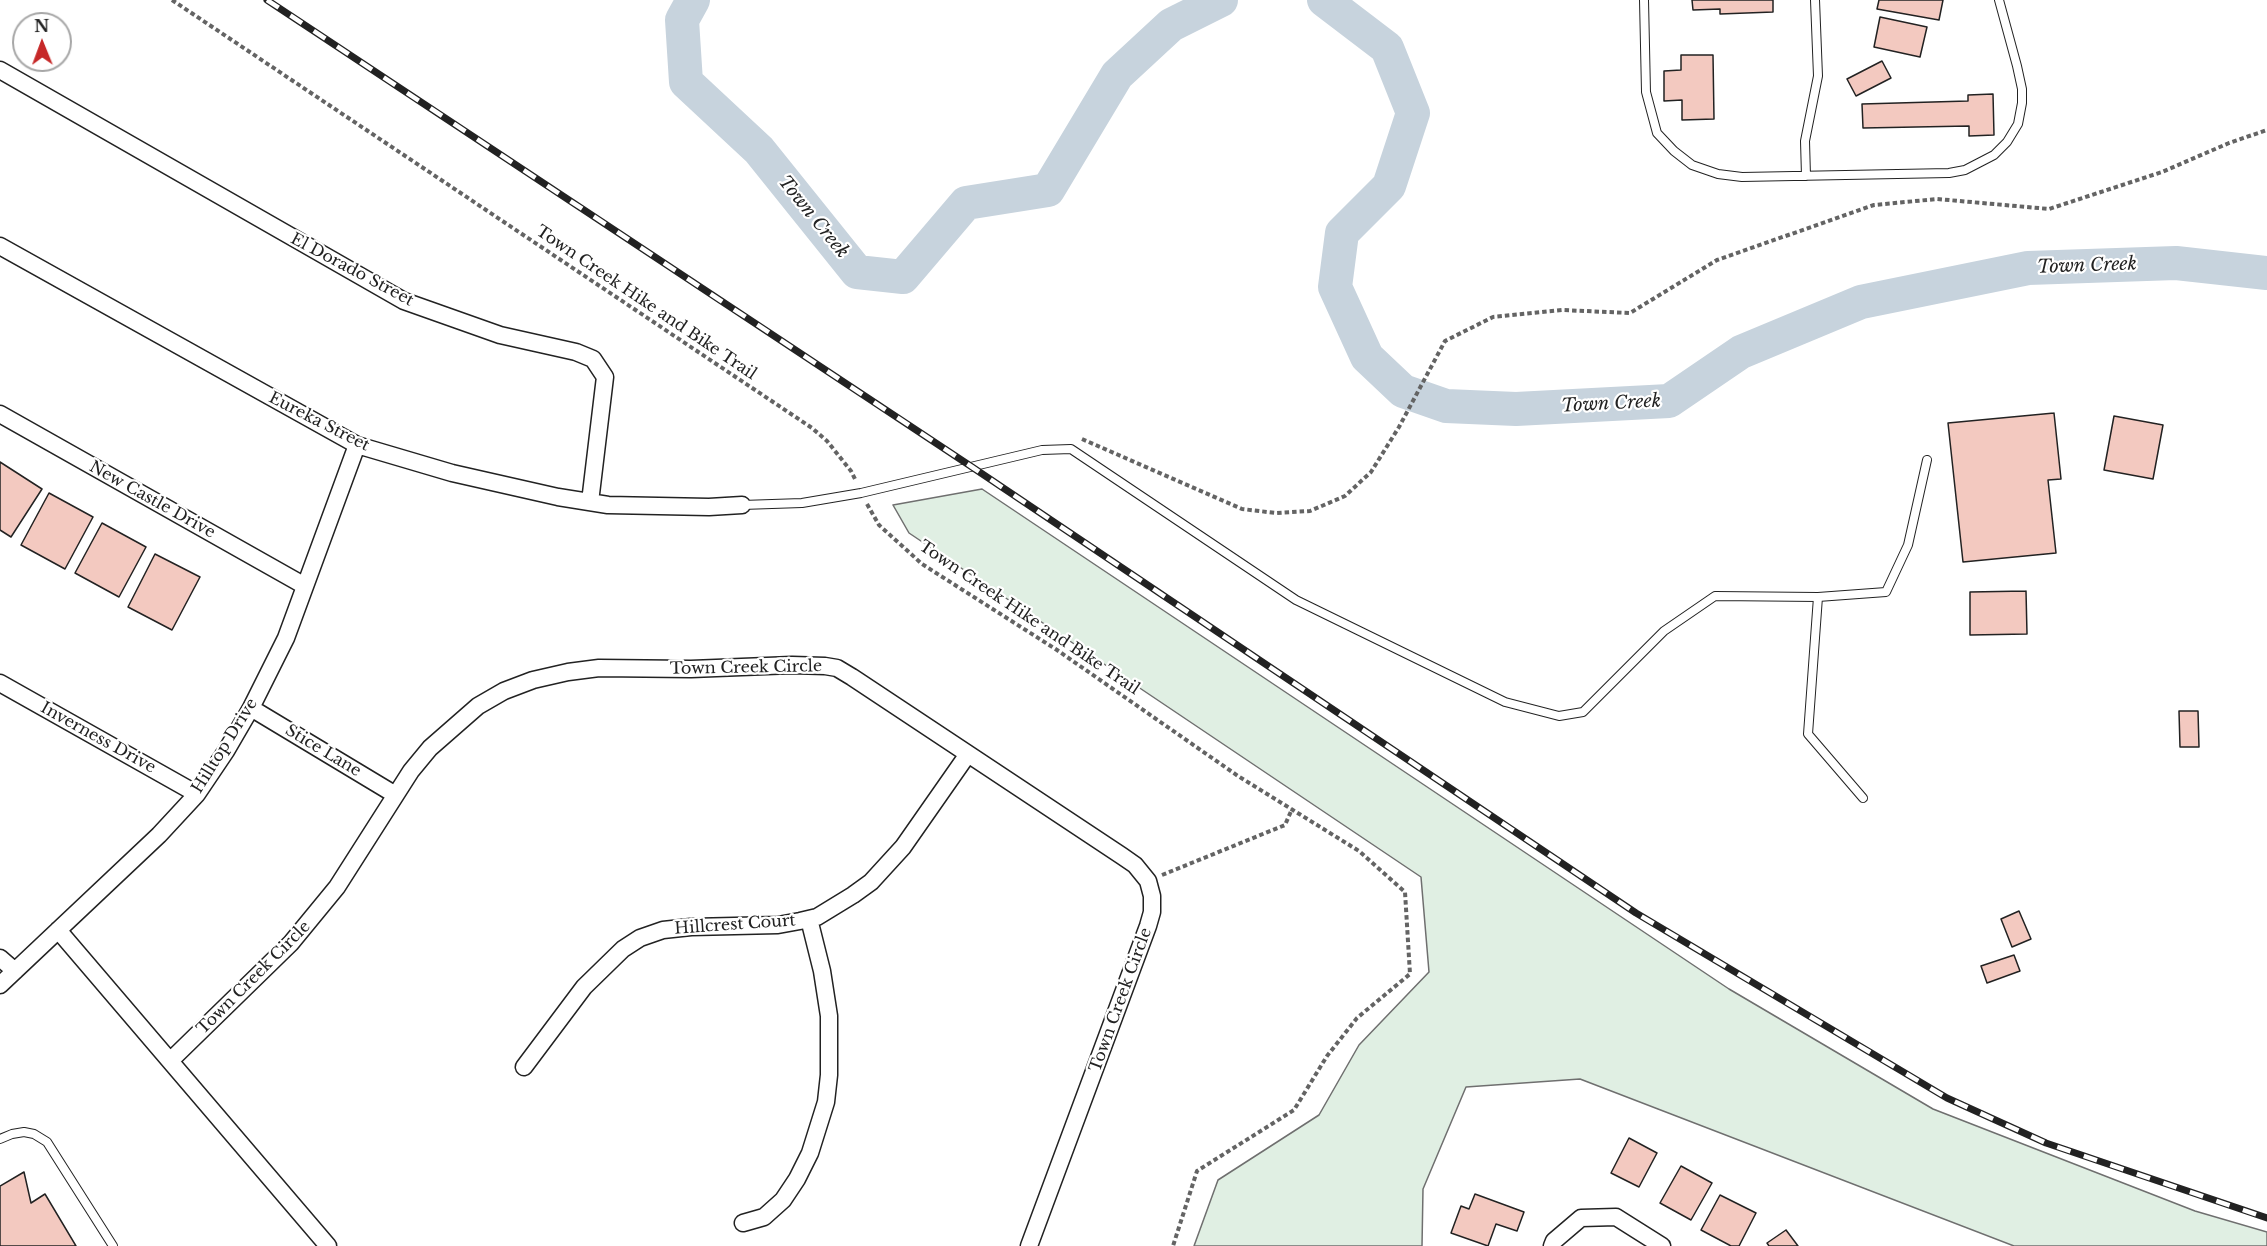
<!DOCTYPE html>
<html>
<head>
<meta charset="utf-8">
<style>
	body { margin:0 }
	#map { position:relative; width:2267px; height:1246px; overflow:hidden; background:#fff; font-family:"Libre Baskerville",serif }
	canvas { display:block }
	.north { position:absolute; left:12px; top:12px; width:60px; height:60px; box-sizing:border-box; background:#fff; border:2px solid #a7a7a7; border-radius:50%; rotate:359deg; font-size:16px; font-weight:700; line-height:24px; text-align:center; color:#222 }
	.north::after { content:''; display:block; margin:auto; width:21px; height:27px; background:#c62828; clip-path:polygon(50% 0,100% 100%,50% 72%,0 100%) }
</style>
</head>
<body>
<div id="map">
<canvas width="2267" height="1246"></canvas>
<div class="north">N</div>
</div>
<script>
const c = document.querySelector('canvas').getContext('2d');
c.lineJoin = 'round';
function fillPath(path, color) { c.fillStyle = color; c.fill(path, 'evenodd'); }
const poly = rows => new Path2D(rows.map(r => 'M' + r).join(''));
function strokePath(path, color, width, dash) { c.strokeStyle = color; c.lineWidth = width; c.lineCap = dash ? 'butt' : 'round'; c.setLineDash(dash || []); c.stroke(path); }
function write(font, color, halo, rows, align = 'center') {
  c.font = font + ' "Libre Baskerville",serif'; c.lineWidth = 4.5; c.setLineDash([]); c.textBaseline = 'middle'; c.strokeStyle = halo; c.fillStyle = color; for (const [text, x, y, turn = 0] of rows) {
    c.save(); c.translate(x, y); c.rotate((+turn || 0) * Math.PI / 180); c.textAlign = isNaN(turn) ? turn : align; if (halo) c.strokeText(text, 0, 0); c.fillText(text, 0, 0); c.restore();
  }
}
const green = poly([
	[982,489,1729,989,1933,1109,2195,1211,2267,1232,2267,1246,2014,1246,1580,1079,1466,1087,1423,1189,1422,1246,1194,1246,1218,1180,1319,1115,1359,1045,1429,972,1421,877,909,533,893,505,982,489]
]);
fillPath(green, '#e0efe3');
strokePath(green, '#6f6f6f', 1.5);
strokePath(poly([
	[693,0,682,20,686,82,759,150,857,272,903,277,966,203,1048,190,1117,75,1171,25,1221,0],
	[1324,0,1387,48,1413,113,1389,186,1342,233,1335,287,1367,357,1403,391,1446,406,1516,409,1669,401,1741,352,1861,302,2028,268,2176,263,2267,273]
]), '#c7d3dd', 34);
const building = poly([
	[1692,0,1773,0,1773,12,1720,14,1720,9,1693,10,1692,0],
	[1879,0,1943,0,1939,20,1877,9,1879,0],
	[1880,17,1927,27,1920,57,1874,47,1880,17],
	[1681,55,1713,55,1714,119,1682,120,1682,100,1664,101,1664,71,1681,70,1681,55],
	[1882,61,1891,78,1856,96,1847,79,1882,61],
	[1993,94,1994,135,1969,136,1969,126,1863,128,1862,104,1968,101,1968,95,1993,94],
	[2054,413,2061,479,2048,480,2056,553,1963,562,1948,423,2054,413],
	[2114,416,2163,425,2153,479,2104,470,2114,416],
	[0,462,42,489,11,537,0,530,0,462],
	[49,493,93,517,65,569,21,545,49,493],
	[102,523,146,547,119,597,75,573,102,523],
	[155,554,200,577,172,630,128,607,155,554],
	[2026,591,2027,634,1970,635,1970,592,2026,591],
	[2179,711,2198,711,2199,747,2180,747,2179,711],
	[2019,911,2031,939,2012,947,2001,919,2019,911],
	[2014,955,2020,971,1987,983,1981,966,2014,955],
	[1629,1138,1657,1153,1639,1187,1611,1173,1629,1138],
	[1681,1166,1712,1183,1691,1220,1660,1203,1681,1166],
	[24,1172,31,1203,45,1194,76,1246,0,1246,0,1186,24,1172],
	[1475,1194,1524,1212,1517,1231,1496,1224,1488,1246,1451,1233,1461,1206,1469,1209,1475,1194],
	[1720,1195,1756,1213,1739,1246,1731,1246,1701,1230,1720,1195],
	[1786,1230,1798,1246,1769,1246,1767,1243,1786,1230]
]);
fillPath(building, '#f3c9c0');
strokePath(building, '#222', 1.5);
const service = poly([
	[1644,0,1646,92,1657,133,1674,151,1692,165,1718,174,1742,177,1949,173,1965,170,1994,155,2007,142,2018,124,2022,103,2022,89,2017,66,1999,0],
	[1806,176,1805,141,1818,76,1815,0],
	[742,505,802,503,861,493,1042,450,1071,449,1296,600,1505,702,1559,716,1583,712,1664,631,1715,596,1818,597,1886,592,1908,545,1927,460],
	[1818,597,1808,734,1863,798],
	[0,1139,12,1134,24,1132,34,1134,47,1142,113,1246]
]);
const minor = poly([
	[0,70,404,301,500,335,576,352,593,359,605,377,590,502],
	[0,246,357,445,452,473,558,497,608,505,709,507,742,505],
	[0,414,305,586],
	[0,683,197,794],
	[251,708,394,794],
	[58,930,328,1246],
	[0,958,15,971],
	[0,985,159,835,197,794,226,751,251,708,286,638,357,445],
	[170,1061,291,943,337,887,411,771,430,748,478,706,504,691,533,680,568,672,599,668,691,669,792,665,825,666,837,668,852,677,1122,856,1135,865,1148,881,1152,896,1152,912,1148,926,1029,1246],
	[524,1067,584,987,623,949,640,938,663,930,691,927,778,925,800,921,817,917,853,895,871,882,903,847,968,754],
	[743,1223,764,1217,783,1200,797,1179,810,1153,826,1102,829,1075,829,1016,822,971,809,919],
	[1552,1246,1554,1241,1581,1218,1616,1217,1662,1246]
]);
strokePath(service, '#222', 10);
strokePath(minor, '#222', 19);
strokePath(poly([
	[172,0,812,428,827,441,851,471,856,481],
	[1082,439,1242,509,1276,513,1310,511,1345,496,1371,472,1399,427,1445,341,1493,317,1562,310,1630,313,1717,260,1874,205,1937,199,2049,209,2162,172,2229,143,2267,130],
	[867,504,879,525,922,564,1057,650,1238,776,1359,851,1405,892,1410,974,1357,1018,1327,1056,1294,1110,1197,1171,1173,1246],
	[1162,875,1285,825,1292,809]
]), '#646464', 4, [4.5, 3]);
strokePath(service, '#fff', 8);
strokePath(minor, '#fff', 16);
const rail = poly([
	[267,0,972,467,1636,913,1947,1098,2046,1143,2267,1218]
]);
strokePath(rail, '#222', 7);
strokePath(rail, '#fff', 4.5, [14]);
write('16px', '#222', '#fff', [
	["El Dorado Street",352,270,28],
	["Town Creek Hike and Bike Trail",646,303,34],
	["Eureka Street",319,422,27],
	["New Castle Drive",152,500,29],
	["Town Creek Hike and Bike Trail",1029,618,34],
	["Town Creek Circle",746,668,-1],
	["Inverness Drive",98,738,29],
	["Hilltop Drive",225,746,-58],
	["Stice Lane",323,751,31],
	["Hillcrest Court",735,925,-4],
	["Town Creek Circle",254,978,-45],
	["Town Creek Circle",1121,1000,-70]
]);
write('italic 18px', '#222', '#fff', [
	["Town Creek",813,217,51],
	["Town Creek",2087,266,-2],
	["Town Creek",1611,404,-3]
]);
</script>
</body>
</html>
